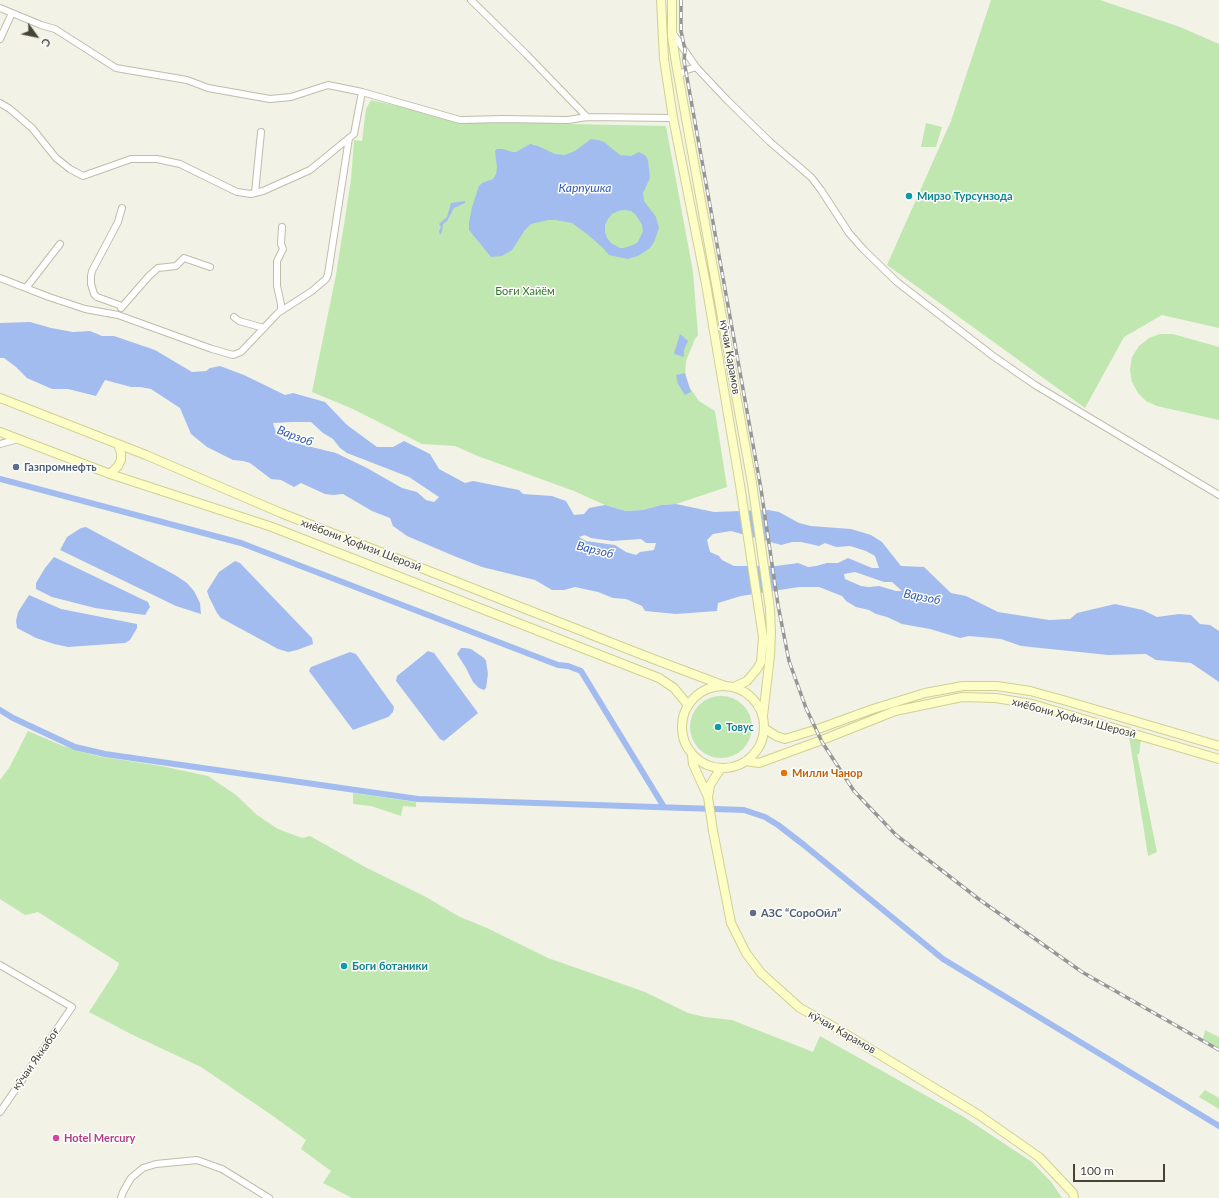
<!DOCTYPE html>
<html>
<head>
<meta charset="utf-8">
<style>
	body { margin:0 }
	#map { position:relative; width:1219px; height:1198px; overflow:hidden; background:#f3f2e6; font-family:Lato,sans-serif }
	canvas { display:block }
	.north { position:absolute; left:16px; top:16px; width:40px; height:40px; -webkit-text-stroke:3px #fff; paint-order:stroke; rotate:123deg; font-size:11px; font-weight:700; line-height:16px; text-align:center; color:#464436 }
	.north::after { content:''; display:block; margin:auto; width:14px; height:18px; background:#464436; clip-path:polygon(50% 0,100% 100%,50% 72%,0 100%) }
	.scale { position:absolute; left:1073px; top:1164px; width:92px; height:18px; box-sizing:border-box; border:2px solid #464436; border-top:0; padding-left:5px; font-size:12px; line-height:14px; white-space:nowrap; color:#464436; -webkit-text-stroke:3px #fff; paint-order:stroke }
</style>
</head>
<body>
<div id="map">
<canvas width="1219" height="1198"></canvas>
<div class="north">С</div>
<div class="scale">100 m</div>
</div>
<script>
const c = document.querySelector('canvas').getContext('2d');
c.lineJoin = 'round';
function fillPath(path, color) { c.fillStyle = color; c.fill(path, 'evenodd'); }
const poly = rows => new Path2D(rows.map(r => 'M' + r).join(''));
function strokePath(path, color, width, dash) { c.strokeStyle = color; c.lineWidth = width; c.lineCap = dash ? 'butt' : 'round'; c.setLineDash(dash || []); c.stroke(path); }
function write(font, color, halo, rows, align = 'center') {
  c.font = font + ' Lato,sans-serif'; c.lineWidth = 3; c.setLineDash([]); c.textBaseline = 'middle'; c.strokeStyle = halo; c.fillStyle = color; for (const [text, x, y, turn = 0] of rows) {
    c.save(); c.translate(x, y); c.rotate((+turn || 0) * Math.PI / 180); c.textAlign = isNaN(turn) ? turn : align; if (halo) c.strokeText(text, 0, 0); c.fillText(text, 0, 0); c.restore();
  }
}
fillPath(poly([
	[991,0,1100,0,1180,27,1219,44,1219,328,1162,315,1124,337,1085,408,887,265,951,121],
	[371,100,431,114,457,122,469,123,485,120,570,124,666,126,693,272,698,335,695,339,686,361,685,377,686,382,699,401,715,411,727,487,676,504,661,505,643,510,626,511,605,505,574,491,475,455,455,446,422,444,353,409,312,392,336,275,351,180,354,140,362,141,366,109],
	[926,123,942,127,936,147,921,147],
	[1160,334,1173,334,1219,347,1219,420,1157,406,1146,401,1138,393,1132,382,1130,370,1132,357,1139,346,1149,338],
	'690 727a31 31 0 1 1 62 0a31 31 0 1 1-62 0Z',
	[28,731,63,746,97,756,161,766,208,776,236,795,257,815,278,829,302,838,310,836,365,867,426,897,460,917,487,928,548,958,645,992,688,1013,705,1017,732,1020,813,1052,820,1036,964,1117,1032,1162,1052,1183,1062,1198,352,1198,323,1183,331,1171,301,1149,306,1140,273,1116,201,1067,133,1035,89,1012,117,969,119,963,38,912,25,915,0,899,0,780,9,768],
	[1129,736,1141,740,1139,754,1137,754,1157,852,1148,856],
	[353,793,416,802,416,807,403,806,401,816,371,806,353,804],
	[1205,1030,1219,1037,1219,1048,1203,1039],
	[1205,1090,1219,1098,1219,1109,1199,1097]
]), '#bfe7af');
fillPath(poly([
	[591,139,598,140,604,142,620,155,631,156,639,152,645,155,648,160,650,178,643,193,644,201,656,217,659,228,654,242,650,248,638,256,628,259,609,255,602,247,587,234,572,223,556,220,548,220,531,224,525,230,512,250,502,256,491,257,469,230,469,223,472,207,479,186,482,183,493,179,496,174,497,168,495,151,497,149,503,149,512,152,516,152,530,144,538,146,555,154,565,155,575,151],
	[624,210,631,211,636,215,642,225,643,231,638,242,633,245,624,248,620,248,611,243,607,238,605,232,605,225,608,219,612,214,618,211],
	[465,201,465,203,454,208,447,221,443,224,442,232,440,235,439,231,441,227,439,224,447,217,451,203],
	[30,322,51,328,73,332,90,331,102,336,114,336,155,350,192,372,206,371,210,368,220,366,244,375,285,395,293,393,325,402,347,425,377,447,393,447,404,441,430,454,439,469,465,483,473,481,519,490,523,494,552,496,566,501,574,515,584,514,589,508,605,505,626,511,643,510,661,505,676,504,714,512,768,510,779,512,799,523,811,526,851,529,871,535,882,542,901,566,924,567,951,593,966,596,998,612,1049,620,1070,619,1077,613,1115,604,1143,610,1157,617,1179,614,1191,615,1200,624,1210,625,1219,631,1219,682,1191,663,1156,660,1146,654,1108,655,1021,646,1001,639,969,636,960,638,930,629,902,624,887,617,876,614,869,610,856,607,846,601,842,596,819,587,799,587,741,596,718,603,717,611,676,614,645,611,642,606,626,599,613,598,598,592,575,587,564,590,552,590,535,580,482,567,454,556,407,536,393,526,390,518,372,511,343,494,333,495,325,494,301,483,294,487,281,480,271,479,250,463,243,461,233,460,207,447,191,434,180,408,151,389,140,387,131,387,105,380,96,396,68,389,52,389,27,378,16,367,4,358,0,358,0,323],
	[292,422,311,422,323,433,333,439,340,448,347,453,409,477,439,497,434,502,426,500,417,492,402,488,367,468,336,453,287,441,277,435,273,423],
	[731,531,781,545,792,542,801,542,819,546,825,543,836,547,850,546,866,551,875,556,879,568,872,568,848,558,838,563,827,563,816,566,808,567,798,563,776,566,734,566,722,560,719,556,710,552,707,540,713,534],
	[585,535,591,538,612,541,641,539,646,543,656,543,654,550,640,552,636,555,626,552,615,545,586,541,579,537],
	[855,572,884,582,892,582,902,591,896,591,879,586,869,587,861,586,845,579,844,574],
	[680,334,688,341,684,350,684,357,674,354],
	[685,373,691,392,685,395,678,384,676,375],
	[86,527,175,575,187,583,194,591,200,603,201,614,176,606,60,550,67,537,81,528],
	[54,557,148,602,150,607,145,615,95,608,52,597,36,589,36,583,45,568],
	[235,561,240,563,312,638,313,644,297,650,288,652,278,649,221,618,217,613,209,597,207,591,219,572],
	[29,595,61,609,137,624,137,628,130,640,125,643,68,647,54,644,36,638,17,628,16,621,18,612],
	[461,648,465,648,471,649,484,658,486,661,488,674,486,688,484,690,479,688,473,682,466,668,457,654],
	[428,651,434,653,478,713,444,741,440,739,396,681,397,676],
	[350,652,356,654,394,707,393,712,388,717,353,730,309,671,311,667]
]), '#a3bcf0');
strokePath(poly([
	[0,479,241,543,558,665,568,666,581,671,664,807],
	[0,710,13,718,75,747,105,754,418,799,744,810,765,817,778,825,804,845,943,959,1219,1126]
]), '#a3bcf0', 6);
const minor = poly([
	[471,0,526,54,587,117],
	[0,8,41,25,55,29,116,68,187,80,208,88,270,99,291,97,328,85,362,92,460,120,503,119,568,120,587,117,673,118],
	[672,32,696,67,727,100,770,142,811,177,821,190,849,233,864,250,897,282,993,356,1035,385,1219,495],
	[0,39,12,13],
	[679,75,687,70,696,67],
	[0,103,10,109,32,128,56,158,70,169,83,176,131,159,157,159,180,164,237,192,251,194,263,191,310,170,354,134,362,92],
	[255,193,261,132],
	[122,208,118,222,92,271,91,276,91,284,94,294,97,297,122,306],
	[0,278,49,297,85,309,118,315,212,349,233,355,241,352,278,313,312,291,326,279,328,274,349,138],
	[26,288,60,244],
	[121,308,149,276,158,268,176,266,184,258,210,267],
	[281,311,281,304,277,286,277,261,283,249,281,244,282,227],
	[234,317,239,321,264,328],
	[0,444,18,439],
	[0,965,72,1007,0,1112],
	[121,1198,123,1192,131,1178,143,1168,156,1164,197,1160,222,1169,269,1198]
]);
const secondary = poly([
	[661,0,664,59,673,118,706,284,740,485,763,637,761,662,757,669,747,681,734,687],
	[672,0,672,37,676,63,752,483,770,609,771,632,770,656,763,716],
	[0,398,146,455,281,513,648,657,725,686],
	[0,432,110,474,272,527,659,678,674,688,688,705],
	[110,474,118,466,121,460,121,453,118,444],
	'682 727a41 41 0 1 1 82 0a41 41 0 1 1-82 0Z',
	[764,728,776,736,785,739,818,729,873,709,925,693,963,686,997,686,1030,691,1063,700,1219,746],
	[692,754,693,764,708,797,713,831,731,923,746,953,761,973,800,1008,834,1027,979,1115,1039,1157,1073,1193,1074,1198],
	[746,761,759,763,822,740,895,711,962,697,996,698,1032,704,1219,759],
	[708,797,710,785,721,768]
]);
strokePath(minor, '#bebda9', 8);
strokePath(secondary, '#d0d094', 10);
strokePath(minor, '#fff', 6);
strokePath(secondary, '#fdfec5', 8);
const rail = poly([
	[681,0,681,31,685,50,684,61,761,489,778,605,789,661,806,708,822,742,854,791,896,835,980,900,1082,972,1219,1050]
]);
strokePath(rail, '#969696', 3.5);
strokePath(rail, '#fff', 2, [6]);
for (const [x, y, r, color] of [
	[909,196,4,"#0f9aa8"],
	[16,467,4,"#5c6f8a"],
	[718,727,4,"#0f9aa8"],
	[784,773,4,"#e8710a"],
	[753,913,4,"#5c6f8a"],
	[344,966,4,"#0f9aa8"],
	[56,1138,4,"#d1479c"]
]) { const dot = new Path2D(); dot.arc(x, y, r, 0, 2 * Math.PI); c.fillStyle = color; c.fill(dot); strokePath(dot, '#fff', 1.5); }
write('bold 11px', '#0d838f', '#fff', [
	["Мирзо Турсунзода",917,196],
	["Товус",726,727],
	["Боги ботаники",352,966]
], 'left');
write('11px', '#327729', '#fff', [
	["Боғи Хайём",525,291]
]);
write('11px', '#464436', '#fff', [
	["кӯчаи Карамов",730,357,80],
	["хиёбони Ҳофизи Шерозӣ",361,545,21],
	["хиёбони Ҳофизи Шерозӣ",1074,718,15],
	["кӯчаи Карамов",842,1032,30],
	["кӯчаи Яккабоғ",36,1059,-55]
]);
write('bold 11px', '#4e5e75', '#fff', [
	["Газпромнефть",24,467],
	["АЗС “СороОйл”",761,913]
], 'left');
write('bold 11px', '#c56008', '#fff', [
	["Милли Чанор",792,773]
], 'left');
write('bold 11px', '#b23c85', '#fff', [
	["Hotel Mercury",64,1138]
], 'left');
write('italic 12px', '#2f59b1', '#fff', [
	["Карпушка",585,188],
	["Варзоб",295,436,21],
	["Варзоб",595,550,14],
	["Варзоб",922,597,11]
]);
</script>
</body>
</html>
